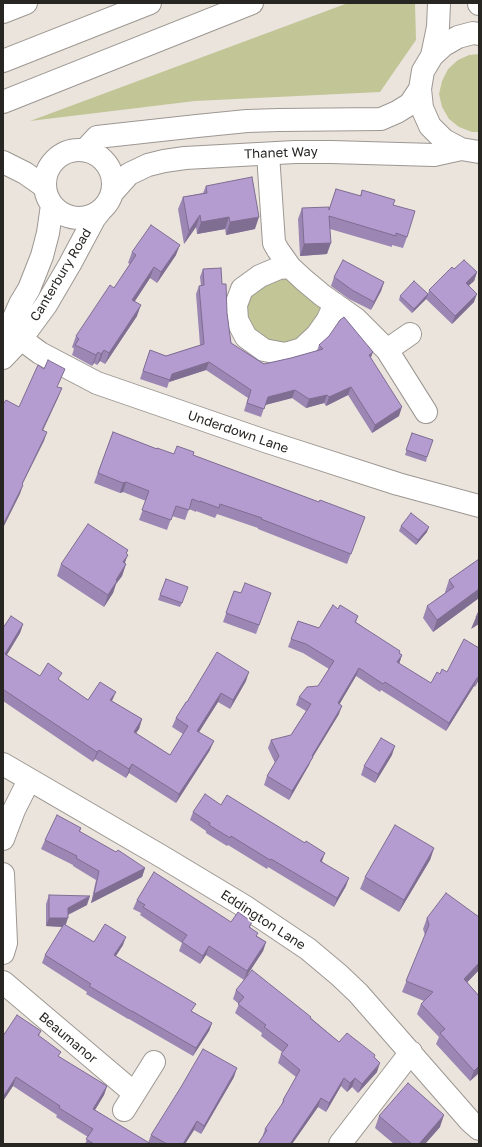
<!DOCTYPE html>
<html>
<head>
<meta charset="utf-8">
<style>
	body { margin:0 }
	#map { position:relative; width:482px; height:1147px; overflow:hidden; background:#eae4dd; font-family:"Golos Text",sans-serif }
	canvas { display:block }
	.frame { position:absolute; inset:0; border:4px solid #282623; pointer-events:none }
</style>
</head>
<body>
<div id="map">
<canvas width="482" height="1147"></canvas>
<div class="frame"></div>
</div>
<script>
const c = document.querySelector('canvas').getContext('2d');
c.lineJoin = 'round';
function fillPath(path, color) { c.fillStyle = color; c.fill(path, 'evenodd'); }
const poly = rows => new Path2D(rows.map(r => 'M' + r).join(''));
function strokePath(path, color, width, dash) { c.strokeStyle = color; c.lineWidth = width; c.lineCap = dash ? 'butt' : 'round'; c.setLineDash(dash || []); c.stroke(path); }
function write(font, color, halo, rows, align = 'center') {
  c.font = font + ' "Golos Text",sans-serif'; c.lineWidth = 3.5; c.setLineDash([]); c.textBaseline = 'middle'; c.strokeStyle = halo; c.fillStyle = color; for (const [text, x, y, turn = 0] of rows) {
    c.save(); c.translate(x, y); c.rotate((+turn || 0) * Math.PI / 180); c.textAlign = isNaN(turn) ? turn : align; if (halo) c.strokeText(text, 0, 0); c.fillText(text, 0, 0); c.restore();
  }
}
fillPath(poly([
	[348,3,415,3,416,40,380,92,195,101,30,121],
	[479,54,479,132,472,132,459,127,449,119,442,107,439,94,442,81,448,69,458,60,469,55],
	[279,268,335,304,302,349,246,337,242,289]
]), '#c2c697');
const minor = poly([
	[268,154,274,243,278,250,290,267,304,280,322,295,356,319,387,350,426,412],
	[290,267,279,268,260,276,242,289,236,305,237,320,246,337,264,350,285,354,302,349,317,335,327,321,335,304],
	[9,330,40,353,97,383,268,442,398,484,479,506],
	[387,350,410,334],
	[3,764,161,856,244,906,308,949,339,975,358,993,470,1121,479,1129],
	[3,839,14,810,29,780],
	[3,874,6,943,3,953],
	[3,982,134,1093],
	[124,1110,154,1062],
	[340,1144,411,1052]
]);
const major = poly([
	[479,3,479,4],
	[479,34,473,33,458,37,444,45,432,56,423,71,420,89,422,108,430,126,444,140,461,149,479,152],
	[432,56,438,27,439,3],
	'45 184a34 34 0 1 1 68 0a34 34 0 1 1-68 0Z',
	[85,150,97,137,197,126,247,121,279,120,381,119,397,112,410,104,420,89],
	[112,193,129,174,148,165,164,161,185,158,295,152,331,152,434,155,461,149],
	[3,343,20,304,29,289,42,256,48,233,52,205],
	[3,358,21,339,46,305,70,264,94,219,101,210]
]);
const highway = poly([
	[3,12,26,3],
	[3,61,150,3],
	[3,102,252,3],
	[3,162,25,173,45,187]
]);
strokePath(minor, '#9d9792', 24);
strokePath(major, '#9d9792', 24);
strokePath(highway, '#9d9792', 24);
strokePath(minor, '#fff', 22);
strokePath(major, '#fff', 22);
strokePath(highway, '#fff', 22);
fillPath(poly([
	[206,186,255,229,226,235,225,229,197,234,196,227,184,244,178,209,183,197,203,193],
	[336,189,360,196,362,190,393,205,407,237,403,248,392,245,392,247,330,229,327,254,300,256,298,219,302,208,329,209],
	[132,252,176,255,157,283,150,278,135,301,137,316,105,364,100,361,97,365,94,363,92,366,72,355,74,349,72,347,76,336,114,288,130,264,128,263],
	[203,269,222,284,227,313,231,343,264,364,291,358,317,351,319,345,371,358,399,416,372,433,348,395,326,406,324,403,306,408,292,398,265,405,261,417,244,411,248,398,206,370,169,382,167,388,140,379,150,350,166,356,200,345,196,294,199,286,201,286,200,277],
	[454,269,477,272,474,281,469,285,474,302,452,324,426,299,412,313,399,300,400,296,428,294,429,290],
	[334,277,384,282,381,291,371,310,349,299,331,286],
	[113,432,157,449,174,454,193,455,319,502,365,517,347,564,258,529,258,528,217,514,215,518,196,511,196,512,189,509,185,520,172,516,167,530,139,520,146,501,123,492,120,493,94,483],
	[412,433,427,457,426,462,405,455],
	[401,526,427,532,416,545,399,531],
	[127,554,125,563,126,564,122,576,116,584,113,593,104,607,57,576,61,564],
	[479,559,479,598,433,632,423,618,427,606,445,593,445,592,449,580],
	[166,579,182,603,180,607,158,600],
	[234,591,241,593,271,593,256,634,223,622],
	[338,609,358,616,356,622,402,655,399,664,431,683,440,674,447,672,479,648,479,679,475,687,474,686,446,731,381,690,380,692,356,676,339,704,339,714,311,760,309,765,289,800,264,785,267,776,275,763,268,748,271,740,291,735,306,711,296,705,299,697,318,686,329,669,303,653,288,647,298,621,319,628],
	[23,624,20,633,7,655,40,676,59,680,88,700,112,701,142,719,139,729,136,733,170,755,183,734,172,727,176,718,187,702,246,681,230,709,218,702,199,732,210,750,176,803,129,773,126,778,95,759,93,762,3,701,3,628],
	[392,755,375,783,361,775,364,766],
	[221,805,322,861,346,886,334,907,268,867,267,869,228,845,227,846,206,833,206,831,190,820,193,812],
	[81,828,80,832,116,852,145,868,142,877,91,903,96,880,73,866,73,865,41,849,45,840],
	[434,848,430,860,399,912,360,889,365,877],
	[49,895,87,905,68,915,65,925,94,942,123,945,116,956,193,1012,212,1023,209,1031,193,1056,129,1019,128,1019,86,994,87,992,42,963,45,955,63,927,46,926,46,904],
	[137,900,231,922,252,922,250,927,257,936,266,942,263,951,244,980,206,955,200,964,179,951,182,943,140,915,141,913,133,909],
	[479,917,479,970,467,982,479,996,479,1073,470,1081,436,1044,439,1037,417,1014,421,1004,424,1001,402,992,425,935,423,929,427,918],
	[236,990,311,1018,339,1042,374,1057,377,1072,358,1093,352,1087,347,1092,341,1086,326,1112,318,1107,292,1144,258,1144,262,1138,265,1129,281,1106,283,1100,296,1077,278,1063,281,1054,282,1052,261,1036,262,1033,235,1013,239,1004,233,999],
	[41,1031,39,1036,59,1057,107,1086,104,1095,95,1110,148,1143,151,1135,234,1077,201,1134,194,1130,185,1144,85,1144,88,1137,56,1117,57,1115,13,1086,3,1101,3,1036],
	[379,1116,440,1127,425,1144,394,1144,375,1128]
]), '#9c86b3');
fillPath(poly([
	[200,215,196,227,184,244,189,231],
	[229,217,225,229,197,234,201,222],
	[259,217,255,229,226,235,230,222],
	[331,243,327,254,300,256,304,244],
	[180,245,176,255,157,283,161,272],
	[154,267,150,278,129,310,132,300],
	[477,272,474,281,463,291,466,283],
	[384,282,381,291,371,310,374,302],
	[428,294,426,299,412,313,414,309],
	[477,294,474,302,452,324,455,316],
	[141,305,137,316,105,364,109,353],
	[104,350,100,361,97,365,101,354],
	[98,352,94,363,92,366,96,355],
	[373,352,370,360,369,355],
	[209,362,206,370,169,382,172,374],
	[351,387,348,395,326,406,329,397],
	[62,388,58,398,39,439,42,430],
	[295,390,292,398,265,405,268,397],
	[327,395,324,403,306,408,309,399],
	[402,407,399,416,372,433,375,425],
	[47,432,44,441,18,493,22,484],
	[126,482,123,492,120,493,123,483],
	[23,485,20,494,3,528,3,525],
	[429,527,427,532,416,545,418,540],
	[128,550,124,561,128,555,123,567,119,575,126,553],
	[126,564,122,576,116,584,113,593,104,607,108,595,116,580],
	[479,589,479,598,433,632,437,620],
	[479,615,479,624,471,629,476,617],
	[23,624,20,633,3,661,5,654],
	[402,655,399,664,397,662],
	[359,668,356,676,335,712,338,703],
	[249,672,246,681,230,709,233,700],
	[479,676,479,679,475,687,478,678],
	[477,678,474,686,446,731,449,723],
	[116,692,112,701,110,700],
	[221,693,218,702,194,740,197,731],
	[342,706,339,714,311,760,309,765,289,800,292,791,312,756],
	[142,719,139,729,130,742,134,732],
	[214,741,210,750,176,803,179,794],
	[395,746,392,755,375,783,378,774],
	[99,750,95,759,93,762,97,752],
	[132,764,129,773,126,778,129,769],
	[434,848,430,860,399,912,404,900],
	[325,853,322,861,317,869,320,861],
	[145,868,142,877,91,903,94,894],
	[349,878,346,886,334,907,337,898],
	[90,896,87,905,65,916,68,908],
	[49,918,68,918,65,927,46,926],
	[126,937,123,945,111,963,114,955],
	[266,942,263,951,244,980,247,971],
	[209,946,206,955,200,964,203,956],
	[479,963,479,970,460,990,464,979],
	[212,1023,209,1031,193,1056,196,1048],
	[380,1063,377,1072,358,1093,362,1084],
	[479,1066,479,1073,470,1081,474,1071],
	[237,1068,234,1077,201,1134,204,1126],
	[16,1077,13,1086,3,1101,3,1097],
	[344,1078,341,1086,326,1112,329,1103],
	[355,1078,352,1087,347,1092,350,1083],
	[107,1086,104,1095,90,1118,93,1109],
	[321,1098,318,1107,292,1144,290,1144],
	[444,1115,440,1127,425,1144,419,1144],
	[197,1121,194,1130,185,1144,183,1144]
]), '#7f6d92');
const building = poly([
	[252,177,259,217,230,222,229,217,201,222,200,215,189,231,183,197,207,193,206,186,252,177],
	[336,189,361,196,362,190,395,200,393,205,415,211,407,237,396,233,396,236,329,216,331,243,304,244,302,208,329,207,329,210,336,189],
	[151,225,180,245,161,272,154,267,132,300,141,305,109,353,104,350,101,354,98,352,96,355,75,345,79,339,76,336,110,285,114,288,136,255,132,252,151,225],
	[343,260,384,282,374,302,352,290,334,277,343,260],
	[464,260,477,272,466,283,477,294,455,316,429,290,452,267,454,269,464,260],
	[221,268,222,284,226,284,227,313,231,343,264,364,291,358,323,349,319,345,329,336,340,320,344,317,373,352,369,355,402,407,375,425,351,387,329,397,327,395,309,399,295,390,268,397,264,409,247,403,251,390,209,362,172,374,170,380,143,371,150,350,166,356,204,344,199,286,204,285,203,269,221,268],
	[414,281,428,294,414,309,400,296,414,281],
	[48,360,65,369,57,387,62,388,42,430,47,432,22,484,23,485,3,525,3,404,6,400,19,407,38,365,44,369,48,360],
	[113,432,157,449,157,448,174,454,177,446,194,452,193,455,319,502,320,500,365,517,351,554,261,519,262,518,220,504,219,508,200,501,200,502,192,499,189,510,176,506,171,520,142,510,149,491,126,482,123,483,98,473,113,432],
	[412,433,433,440,427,457,406,450,412,433],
	[411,513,429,527,418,540,401,526,411,513],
	[88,524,128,550,126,553,128,555,123,562,126,564,116,580,117,581,108,595,61,564,88,524],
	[479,559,479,589,437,620,427,606,454,587,449,580,479,559],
	[166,579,188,587,182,603,160,595,166,579],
	[245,583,271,593,259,625,226,613,234,591,241,593,245,583],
	[333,605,338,609,340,605,358,616,355,622,400,651,399,653,402,655,397,662,431,683,437,672,440,674,442,669,447,672,464,639,479,648,479,676,478,678,477,678,449,723,385,682,383,684,359,668,338,703,342,706,312,756,313,757,292,791,267,776,279,756,271,740,291,735,311,704,299,697,307,687,318,686,334,661,306,644,291,639,298,621,319,628,333,605],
	[479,611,479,615,476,617,479,611],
	[11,616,23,624,5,654,40,676,48,663,62,673,58,679,88,700,100,682,116,692,110,700,142,719,134,732,170,755,188,726,176,718,186,702,187,702,217,652,249,672,233,700,221,693,197,731,214,741,179,794,132,764,129,769,99,750,97,752,4,690,3,691,3,628,11,616],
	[381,738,395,746,378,774,364,766,381,738],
	[205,794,221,805,227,795,305,843,306,841,325,853,320,861,349,878,337,898,271,859,270,860,231,836,230,838,209,825,210,823,193,812,205,794],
	[57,815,81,828,79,831,116,852,118,850,145,868,94,894,99,871,76,858,77,856,45,840,57,815],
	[395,825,434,848,404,900,365,877,395,825],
	[154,872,231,922,238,912,252,922,249,927,258,933,256,936,266,942,247,971,209,946,203,956,182,942,187,935,143,907,145,905,137,900,154,872],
	[446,893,479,917,479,963,464,979,479,996,479,1066,474,1071,440,1033,445,1029,421,1004,433,992,406,981,429,925,427,918,446,893],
	[49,895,90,896,68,908,68,918,49,918,49,895],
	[64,924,94,942,105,924,126,937,114,955,196,1004,191,1011,212,1023,196,1048,132,1011,131,1011,89,986,91,984,45,955,64,924],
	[252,970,311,1017,310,1018,339,1042,347,1033,375,1055,374,1057,380,1063,362,1084,355,1078,350,1083,344,1078,329,1103,321,1098,290,1144,258,1144,267,1130,265,1129,284,1101,283,1100,300,1070,281,1054,288,1045,264,1027,266,1025,238,1004,244,997,236,990,252,970],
	[17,1015,41,1031,38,1035,61,1052,58,1056,107,1086,93,1109,151,1144,94,1144,86,1139,93,1129,59,1108,60,1106,16,1077,3,1097,3,1036,17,1015],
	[203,1049,237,1068,204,1126,197,1121,183,1144,167,1144,151,1135,181,1087,203,1049],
	[408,1083,444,1115,419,1144,412,1144,379,1116,408,1083]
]);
fillPath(building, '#b59cd0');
strokePath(building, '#7f6d92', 1);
write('13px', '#282623', '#fff', [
	["Thanet Way",281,153,-2],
	["Canterbury Road",61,275,-59],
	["Underdown Lane",238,432,19],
	["Eddington Lane",263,920,33],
	["Beaumanor",68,1038,40]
]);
</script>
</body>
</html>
